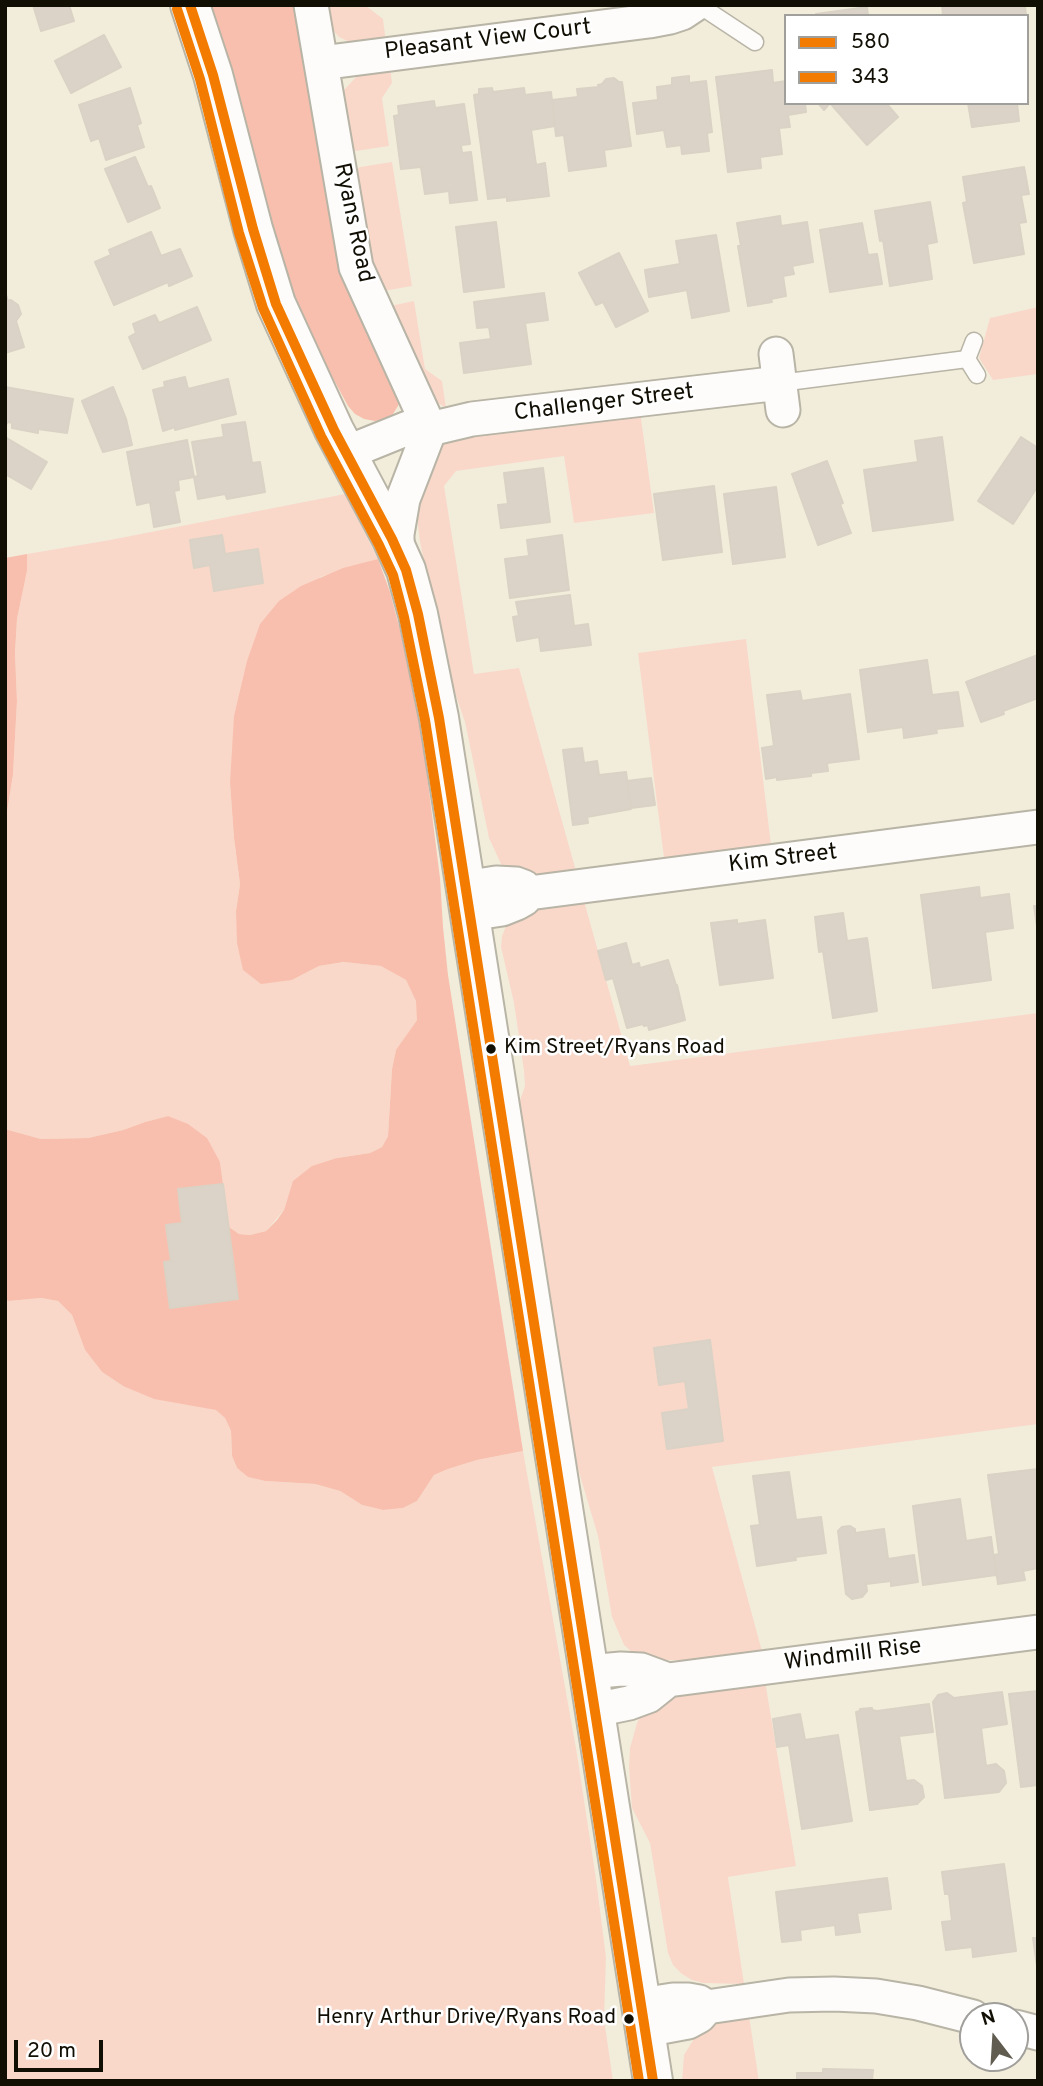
<!DOCTYPE html>
<html>
<head>
<meta charset="utf-8">
<style>
	body { margin:0 }
	#map { position:relative; width:1043px; height:2086px; overflow:hidden; background:#f2eddb; font-family:Overpass,sans-serif }
	canvas { display:block }
	.frame { position:absolute; inset:0; border:7px solid #110e04; pointer-events:none }
	.legend { position:absolute; left:784px; top:14px; width:245px; height:91px; box-sizing:border-box; background:#fff; border:2px solid #a09f9b; margin:0; padding:9px 12px; list-style:none; font-size:21px; color:#110e04 }
	.legend li { display:flex; align-items:center; gap:14px; height:35px }
	.legend b { width:35px; border:2px solid #a09f9b }
	.north { position:absolute; left:959px; top:2002px; width:70px; height:70px; box-sizing:border-box; background:#fff; border:2px solid #a09f9b; border-radius:50%; rotate:343deg; font-size:19px; font-weight:700; line-height:28px; text-align:center; color:#110e04 }
	.north::after { content:''; display:block; margin:auto; width:24px; height:32px; background:#605c4f; clip-path:polygon(50% 0,100% 100%,50% 72%,0 100%) }
	.scale { position:absolute; left:14px; top:2040px; width:89px; height:32px; box-sizing:border-box; border:4px solid #110e04; border-top:0; padding-left:9px; font-size:21px; line-height:24px; white-space:nowrap; color:#110e04; -webkit-text-stroke:5px #fff; paint-order:stroke }
</style>
</head>
<body>
<div id="map">
<canvas width="1043" height="2086"></canvas>
<div class="frame"></div>
<ul class="legend">
<li><b style="height:9px;background:#f37c00"></b>580</li>
<li><b style="height:9px;background:#f37c00"></b>343</li>
</ul>
<div class="north">N</div>
<div class="scale">20 m</div>
</div>
<script>
const c = document.querySelector('canvas').getContext('2d');
c.lineJoin = 'round';
function fillPath(path, color) { c.fillStyle = color; c.fill(path, 'evenodd'); }
const poly = rows => new Path2D(rows.map(r => 'M' + r).join(''));
function strokePath(path, color, width, dash) { c.strokeStyle = color; c.lineWidth = width; c.lineCap = dash ? 'butt' : 'round'; c.setLineDash(dash || []); c.stroke(path); }
function write(font, color, halo, rows, align = 'center') {
  c.font = font + ' Overpass,sans-serif'; c.lineWidth = 5; c.setLineDash([]); c.textBaseline = 'middle'; c.strokeStyle = halo; c.fillStyle = color; for (const [text, x, y, turn = 0] of rows) {
    c.save(); c.translate(x, y); c.rotate((+turn || 0) * Math.PI / 180); c.textAlign = isNaN(turn) ? turn : align; if (halo) c.strokeText(text, 0, 0); c.fillText(text, 0, 0); c.restore();
  }
}
fillPath(poly([
	[323,5,365,5,383,19,386,43,358,46,339,37,331,28],
	[390,67,392,83,382,98,389,146,356,151,347,148,341,99,344,90,358,75],
	[392,162,412,286,378,292,351,173,360,167],
	[414,301,425,369,442,381,446,408,433,400,390,307,395,305],
	[1038,307,1038,374,993,380,979,358,990,318],
	[640,411,654,513,574,523,564,456,456,471,444,486,474,674,519,668,576,871,530,876,508,871,501,864,489,838,465,722,453,687,441,642,420,542,416,510,440,446,450,439],
	[345,494,378,559,320,577,230,783,234,838,240,884,236,911,292,980,319,966,345,962,382,966,406,980,417,1001,417,1020,396,1051,392,1069,388,1136,382,1147,370,1153,337,1158,288,1198,284,1210,266,1231,250,1235,239,1234,229,1227,220,1162,168,1116,145,1122,123,1130,88,1138,41,1139,5,1129,5,824,13,775,17,701,15,653,17,619,27,571,27,554,110,540],
	[746,639,771,845,664,858,638,653],
	[584,901,630,1066,1038,1013,1038,1424,712,1467,763,1655,724,1660,653,1660,633,1653,624,1645,612,1617,598,1536,576,1462,548,1304,518,1106,525,1086,524,1071,514,1003,501,947,502,936,506,926,513,917,522,911],
	[41,1298,58,1301,72,1315,85,1350,102,1372,123,1386,216,1409,225,1418,231,1431,232,1456,237,1468,249,1477,265,1481,315,1484,340,1491,362,1505,383,1510,403,1508,417,1501,434,1475,448,1469,477,1460,523,1451,577,1754,596,1879,606,1957,604,2019,613,2081,5,2081,5,1300,9,1301],
	[765,1681,796,1866,728,1877,744,1984,703,1983,692,1980,682,1974,673,1965,668,1953,650,1843,632,1808,629,1767,630,1748,637,1723,642,1714,661,1698],
	[749,2016,759,2081,682,2081,684,2055,695,2037,712,2023]
]), '#f9d8ca');
fillPath(poly([
	[204,5,298,5,401,401,393,414,384,419,375,421,364,419,355,414,348,406,321,356,299,309,287,282],
	[27,554,27,571,17,619,15,653,17,701,13,775,5,824,5,558],
	[378,559,390,592,400,630,422,735,440,878,443,927,448,975,523,1451,477,1460,448,1469,434,1475,417,1501,403,1508,383,1510,362,1505,340,1491,315,1484,265,1481,248,1477,237,1468,232,1456,231,1431,225,1418,216,1410,154,1399,123,1386,102,1372,85,1350,72,1315,58,1301,41,1298,9,1301,5,1300,5,1129,41,1139,88,1138,123,1130,145,1122,168,1116,188,1124,207,1138,220,1162,229,1227,239,1234,250,1235,266,1231,277,1220,284,1210,293,1181,312,1166,337,1158,370,1153,382,1147,388,1136,392,1069,396,1050,417,1020,416,1001,406,980,381,966,344,962,319,966,292,980,261,984,243,970,237,943,236,911,240,884,234,838,230,783,234,716,247,661,260,624,279,601,301,586,343,568]
]), '#f9bfae');
const building = poly([
	[33,5,69,5,74,21,41,31,33,5],
	[942,5,1025,5,1026,15,943,16,942,5],
	[867,7,868,16,816,16,816,14,867,7],
	[104,35,121,67,71,93,55,61,104,35],
	[772,70,773,83,786,81,786,103,805,103,806,112,788,115,790,127,779,128,782,154,760,157,761,168,728,172,716,77,772,70],
	[689,76,689,83,706,81,712,132,707,133,709,151,682,154,681,145,667,147,664,130,637,134,633,103,658,100,657,87,672,85,672,78,689,76],
	[614,78,619,82,622,82,631,146,604,150,606,166,569,171,564,135,556,136,552,100,578,97,577,89,599,87,598,85,602,84,606,79,614,78],
	[130,88,141,123,137,125,144,147,106,160,99,138,91,141,79,105,130,88],
	[492,88,493,92,524,88,525,95,551,92,555,126,531,130,536,165,545,163,549,196,507,201,507,197,488,199,474,95,479,94,479,89,492,88],
	[434,101,435,108,464,104,470,144,461,145,462,153,471,152,477,200,450,203,449,191,425,194,421,167,401,169,394,116,399,115,398,106,434,101],
	[818,103,886,103,898,117,867,145,830,103,824,110,818,103],
	[968,103,1017,103,1019,121,972,127,968,103],
	[135,157,148,187,151,186,160,208,128,222,105,169,135,157],
	[1024,167,1029,194,1021,195,1026,222,1019,223,1024,254,974,263,963,203,967,202,963,177,1024,167],
	[930,202,937,242,927,244,932,279,890,286,883,240,880,241,875,211,930,202],
	[780,216,781,226,807,222,813,262,792,266,794,274,783,276,786,296,771,299,772,302,748,306,738,246,741,246,737,223,780,216],
	[496,222,504,287,464,292,456,227,496,222],
	[862,223,868,255,877,254,882,284,830,292,820,230,862,223],
	[151,232,161,256,180,249,192,276,169,286,168,282,114,305,95,262,111,255,109,250,151,232],
	[716,235,729,311,692,318,687,290,649,297,645,270,680,264,676,241,716,235],
	[619,253,648,311,616,327,603,302,596,305,579,273,619,253],
	[5,292,8,301,11,300,18,305,21,314,16,321,24,347,5,353,5,292],
	[544,293,548,320,525,323,531,364,464,373,460,343,491,339,489,327,477,328,474,302,544,293],
	[197,307,211,340,143,369,129,337,136,333,133,324,155,315,159,323,197,307],
	[185,377,188,389,228,379,236,414,175,430,175,427,163,431,153,390,165,387,164,382,185,377],
	[5,387,73,399,67,433,38,429,38,433,12,428,12,423,8,422,5,426,5,387],
	[113,387,126,419,132,445,103,452,82,401,113,387],
	[245,422,252,463,260,462,265,492,227,499,225,494,198,499,194,477,198,476,192,442,224,437,222,425,245,422],
	[5,437,47,462,31,489,5,474,5,437],
	[942,437,953,520,873,531,864,470,918,462,915,441,942,437],
	[1021,437,1038,448,1038,486,1013,524,978,501,1021,437],
	[187,440,194,477,178,480,179,490,174,491,180,522,154,527,150,502,137,505,127,452,187,440],
	[827,461,843,503,840,504,851,533,818,545,792,474,827,461],
	[543,468,550,522,501,528,498,505,508,504,504,473,543,468],
	[714,486,722,552,663,560,654,494,714,486],
	[776,487,785,557,733,564,724,494,776,487],
	[222,535,225,554,258,549,263,583,214,591,210,565,194,568,190,540,222,535],
	[562,535,569,590,510,598,505,559,529,556,527,540,562,535],
	[570,595,574,626,588,624,591,645,541,651,539,637,517,641,513,617,519,616,516,602,570,595],
	[1038,655,1038,698,1003,711,1004,714,981,722,966,682,1038,655],
	[927,660,932,695,958,692,963,726,936,729,937,733,904,738,903,727,868,732,860,670,927,660],
	[800,691,802,701,850,694,859,759,827,763,828,771,811,773,811,776,777,780,777,777,766,779,762,748,774,746,767,695,800,691],
	[582,748,584,763,597,761,599,775,626,772,631,809,587,817,588,823,573,825,563,750,582,748],
	[651,778,655,805,631,808,627,781,651,778],
	[979,887,980,898,1009,894,1013,928,985,932,991,980,933,988,921,895,979,887],
	[1034,906,1038,906,1038,933,1034,906],
	[843,913,847,941,867,938,877,1011,833,1018,823,951,819,952,815,917,843,913],
	[737,920,737,924,765,920,773,978,720,985,711,923,737,920],
	[626,943,632,965,639,963,640,968,668,960,676,985,677,985,685,1020,649,1030,648,1025,644,1026,643,1024,627,1028,613,978,606,980,598,951,626,943],
	[223,1184,238,1299,170,1308,164,1262,171,1261,166,1225,182,1223,178,1189,223,1184],
	[710,1340,723,1441,667,1449,662,1413,689,1409,685,1381,659,1385,654,1348,710,1340],
	[1038,1469,1038,1568,1023,1571,1025,1580,998,1584,994,1555,999,1554,988,1475,1038,1469],
	[789,1472,796,1520,821,1517,826,1553,795,1557,796,1560,757,1566,751,1526,760,1525,753,1476,789,1472],
	[960,1499,966,1541,991,1537,996,1575,923,1585,913,1506,960,1499],
	[850,1526,855,1529,855,1533,884,1529,888,1559,914,1555,918,1582,891,1586,891,1581,866,1584,867,1591,862,1597,852,1599,846,1594,838,1531,842,1527,850,1526],
	[1038,1691,1038,1785,1021,1787,1009,1694,1038,1691],
	[1002,1692,1007,1724,981,1728,986,1766,996,1764,1004,1771,1006,1783,999,1792,945,1798,933,1702,938,1695,947,1693,954,1698,1002,1692],
	[929,1704,933,1732,899,1736,906,1781,914,1780,922,1786,924,1797,917,1804,870,1810,856,1712,860,1711,860,1709,872,1708,872,1710,877,1711,929,1704],
	[800,1714,805,1740,838,1735,852,1821,802,1829,789,1745,777,1747,773,1719,800,1714],
	[1004,1864,1016,1951,973,1957,972,1947,946,1950,942,1922,952,1921,949,1894,945,1894,942,1872,1004,1864],
	[887,1878,891,1909,857,1913,860,1932,836,1935,835,1925,800,1930,801,1940,782,1942,776,1892,887,1878],
	[1033,1938,1038,1938,1038,1966,1037,1966,1033,1938],
	[823,2069,873,2070,872,2081,797,2081,797,2073,823,2073,823,2069]
]);
fillPath(building, '#dbd3c8');
strokePath(building, '#d9d2c5', 2);
const service = poly([
	[699,5,755,42],
	[967,359,977,375],
	[780,383,967,359,974,341]
]);
const minor = poly([
	[311,5,356,267,430,429],
	[321,63,649,21,670,17,682,13,694,5],
	[776,354,783,410],
	[346,453,408,428,430,429,472,419,780,383],
	[397,550,397,534,403,499,430,429],
	[465,888,496,883,516,884,524,887,529,893],
	[469,914,502,909,517,903,524,899,529,893,1038,827],
	[589,1672,621,1669,641,1670,668,1680,1038,1632],
	[595,1710,629,1703,648,1696,668,1680],
	[641,2005,673,2000,688,2000,699,2002,707,2007],
	[1015,2027,1038,2033],
	[645,2030,688,2022,699,2016,707,2007,789,1995,834,1994,876,1996,918,2003,973,2017]
]);
const primary = poly([
	[190,5,213,75,253,229,276,304,334,430,392,539,406,570,418,614,439,718,653,2081]
]);
strokePath(service, '#b8b4a6', 19);
strokePath(minor, '#b8b4a6', 37);
strokePath(primary, '#b8b4a6', 42);
strokePath(service, '#fdfcfa', 16);
strokePath(minor, '#fdfcfa', 33);
strokePath(primary, '#fdfcfa', 38);
strokePath(poly([
	[190,5,213,75,253,229,276,304,334,430,392,539,406,570,418,614,439,718,653,2081]
]), '#f37c00', 10);
strokePath(poly([
	[177,9,200,79,239,233,263,308,321,436,379,545,393,575,404,617,425,720,639,2081]
]), '#f37c00', 10);
for (const [x, y, r, color] of [
	[491,1049,6,"#110e04"],
	[629,2019,6,"#110e04"]
]) { const dot = new Path2D(); dot.arc(x, y, r, 0, 2 * Math.PI); c.fillStyle = color; c.fill(dot); strokePath(dot, '#fff', 2.5); }
write('21px', '#110e04', '#fff', [
	["Kim Street/Ryans Road",504,1049],
	["Henry Arthur Drive/Ryans Road",616,2019,"right"]
], 'left');
write('23px', '#110e04', '#fff', [
	["Pleasant View Court",488,41,-7],
	["Ryans Road",352,223,78],
	["Challenger Street",604,404,-7],
	["Kim Street",783,860,-7],
	["Windmill Rise",853,1656,-7]
]);
</script>
</body>
</html>
